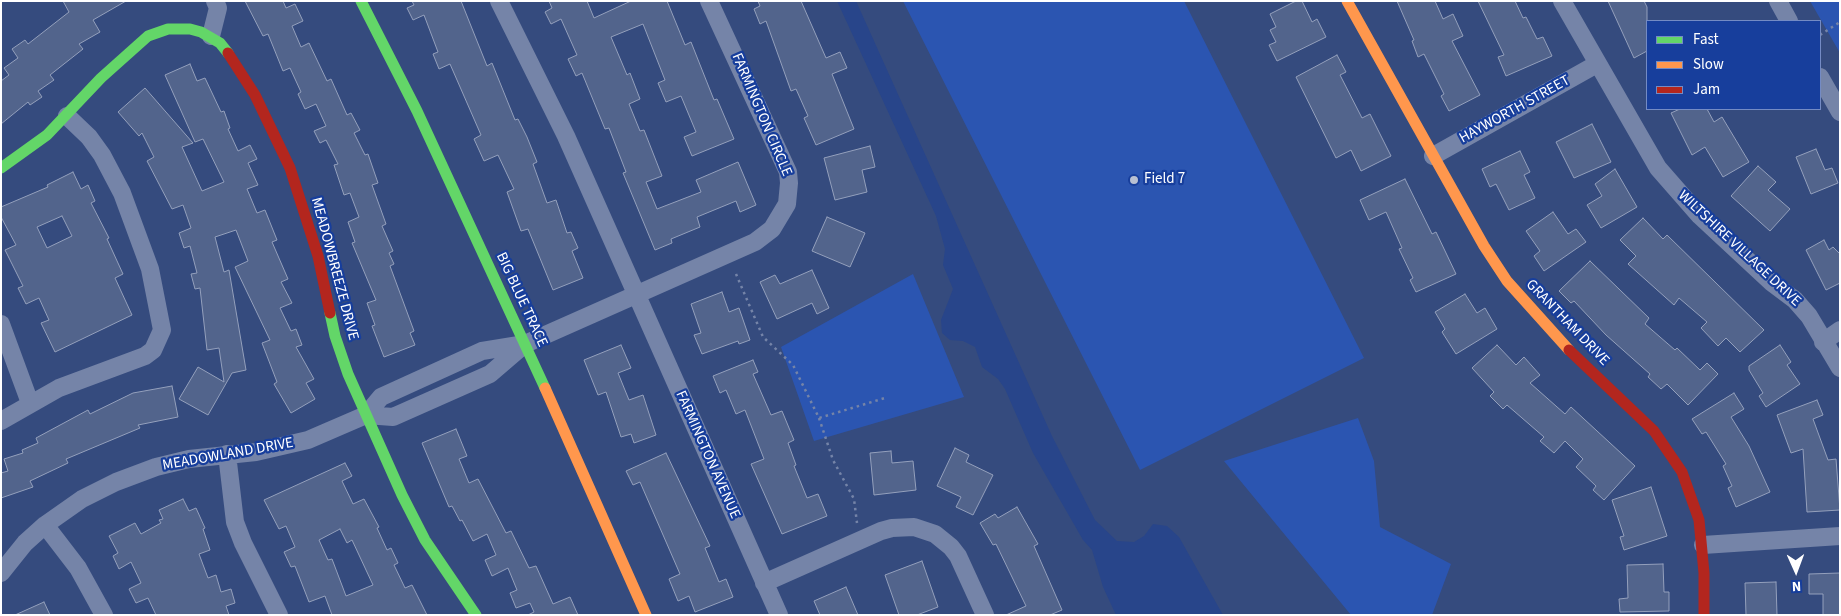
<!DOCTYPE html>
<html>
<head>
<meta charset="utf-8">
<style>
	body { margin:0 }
	#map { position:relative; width:1841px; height:616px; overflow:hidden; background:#354b7e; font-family:"Source Sans 3",sans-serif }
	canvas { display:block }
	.frame { position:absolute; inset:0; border:2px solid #fff; pointer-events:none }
	.legend { position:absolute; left:1646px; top:20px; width:175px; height:90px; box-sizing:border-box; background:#173e9c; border:1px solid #748bc4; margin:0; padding:6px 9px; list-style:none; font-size:15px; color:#fff }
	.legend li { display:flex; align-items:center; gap:10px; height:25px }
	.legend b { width:25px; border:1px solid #748bc4 }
	.north { position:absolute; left:1771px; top:546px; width:50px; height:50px; -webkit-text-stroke:4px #173e9c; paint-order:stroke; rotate:178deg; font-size:14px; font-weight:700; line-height:20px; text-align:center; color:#fff }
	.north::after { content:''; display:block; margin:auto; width:18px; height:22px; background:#fff; clip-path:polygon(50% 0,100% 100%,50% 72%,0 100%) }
</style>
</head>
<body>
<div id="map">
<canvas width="1841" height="616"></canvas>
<div class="frame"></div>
<ul class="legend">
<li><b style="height:6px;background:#63d668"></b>Fast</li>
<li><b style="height:6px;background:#ff974d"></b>Slow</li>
<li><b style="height:6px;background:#b3261e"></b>Jam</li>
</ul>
<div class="north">N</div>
</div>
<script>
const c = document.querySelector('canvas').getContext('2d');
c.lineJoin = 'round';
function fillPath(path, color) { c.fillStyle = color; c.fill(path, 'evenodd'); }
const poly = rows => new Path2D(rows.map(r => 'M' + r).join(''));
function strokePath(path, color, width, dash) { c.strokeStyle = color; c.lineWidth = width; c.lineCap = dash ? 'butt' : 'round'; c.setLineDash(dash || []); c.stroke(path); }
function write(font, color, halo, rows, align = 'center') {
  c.font = font + ' "Source Sans 3",sans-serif'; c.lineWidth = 4.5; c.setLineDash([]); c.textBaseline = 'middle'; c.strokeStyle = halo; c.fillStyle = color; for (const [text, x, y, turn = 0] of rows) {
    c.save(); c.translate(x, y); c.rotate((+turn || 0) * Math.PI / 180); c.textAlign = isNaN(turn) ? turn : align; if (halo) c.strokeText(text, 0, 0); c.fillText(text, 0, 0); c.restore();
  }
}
fillPath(poly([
	[903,1,1184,1,1364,358,1140,470],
	[1810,1,1840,1,1840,53],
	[913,274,964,397,814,441,781,347],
	[1358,418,1374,461,1380,527,1451,564,1432,615,1351,615,1224,461]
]), '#2b55b1');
fillPath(poly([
	[837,1,856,1,1052,436,1095,520,1117,541,1134,542,1144,536,1153,524,1167,526,1179,537,1223,615,1116,615,1103,587,1092,550,1083,540,1033,453,1005,389,998,379,982,367,975,347,963,341,950,340,942,333,941,320,953,289,943,265,945,249,936,216]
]), '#28458a');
const building = poly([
	[63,1,126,1,93,20,100,32,79,44,83,49,50,75,54,80,38,91,42,97,30,105,28,102,1,124,1,81,9,75,4,68,18,58,12,49,25,40,28,44,69,12,63,1],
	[245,1,283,1,286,8,295,4,303,21,292,26,301,47,309,43,327,81,331,79,347,115,351,113,360,130,354,133,365,155,368,154,378,183,372,185,386,224,382,226,393,251,389,253,394,264,390,266,414,331,410,333,415,345,384,357,372,326,375,325,367,303,376,300,352,243,355,242,348,222,359,217,350,193,344,195,334,165,338,164,326,140,320,143,314,131,326,126,316,104,305,109,298,94,301,92,290,68,283,71,268,34,263,36,245,1],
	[412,1,461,1,487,66,492,63,515,120,518,119,527,137,537,162,533,164,547,203,556,200,567,233,571,232,578,248,572,251,583,278,553,290,528,229,521,231,507,192,514,189,498,155,484,161,474,139,481,135,450,64,439,69,433,54,438,52,424,15,413,20,407,8,414,5,412,1],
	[549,1,587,1,594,18,631,1,667,1,685,45,691,42,714,100,717,99,734,139,692,156,684,137,696,132,681,96,666,102,658,83,665,80,643,24,611,37,627,75,630,73,640,99,629,104,640,131,644,130,662,176,646,182,657,209,701,192,696,180,738,162,756,205,740,212,736,201,697,217,700,227,671,239,672,243,655,250,623,173,626,172,609,128,605,129,582,73,576,76,568,59,577,55,561,19,551,24,545,12,552,8,549,1],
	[758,1,801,1,826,58,840,52,847,68,832,74,854,129,816,145,804,118,808,116,796,89,791,91,766,21,760,24,754,9,760,6,758,1],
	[1296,1,1302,1,1312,22,1317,19,1326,37,1277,61,1269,45,1276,42,1270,30,1276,27,1270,14,1296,1],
	[1397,1,1435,1,1443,19,1453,14,1463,36,1452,41,1480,95,1449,111,1441,96,1444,94,1424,54,1418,57,1412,41,1414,40,1397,1],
	[1478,1,1515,1,1523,18,1526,17,1537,39,1543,37,1552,56,1506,76,1498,57,1504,55,1478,1],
	[1608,1,1644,1,1647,7,1647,51,1634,58,1608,1],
	[1337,55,1346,72,1340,75,1362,118,1370,114,1391,156,1361,171,1351,150,1336,158,1296,77,1337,55],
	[190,64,197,81,205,78,221,112,224,111,230,128,228,129,238,151,250,145,257,159,248,163,258,185,247,189,257,213,265,210,277,240,272,242,288,279,281,282,292,303,280,308,291,331,296,329,302,345,296,347,314,379,306,383,315,399,291,413,274,384,277,382,262,343,270,340,235,267,248,261,236,230,215,237,224,272,229,270,246,370,232,373,208,415,179,399,198,367,224,382,219,348,207,350,200,288,195,289,191,274,197,273,190,246,184,248,179,233,191,228,183,205,172,209,147,161,154,157,142,133,139,136,118,112,145,88,193,143,182,147,202,191,224,182,203,139,195,142,165,75,190,64],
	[1680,109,1707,109,1714,122,1722,117,1749,162,1723,177,1705,147,1692,155,1671,113,1680,109],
	[1592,124,1611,162,1574,178,1556,142,1592,124],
	[870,146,875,167,862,170,867,192,835,200,824,158,870,146],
	[1816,149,1825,170,1832,168,1838,183,1811,194,1796,157,1816,149],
	[1520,151,1530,172,1524,175,1535,198,1509,210,1496,184,1490,187,1482,169,1520,151],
	[1758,166,1776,182,1768,190,1790,209,1770,231,1731,196,1758,166],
	[1615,169,1637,207,1601,228,1587,205,1602,196,1595,184,1615,169],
	[73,172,81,189,88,185,95,201,91,203,109,238,107,239,123,274,115,278,132,315,55,352,41,323,49,320,39,298,26,304,18,288,23,286,5,250,16,245,1,217,1,207,48,187,47,185,73,172],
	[62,216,72,236,47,248,37,227,62,216],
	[1405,179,1432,234,1436,232,1456,274,1416,292,1410,280,1413,278,1399,249,1402,248,1386,212,1369,220,1360,200,1405,179],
	[1553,212,1568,234,1576,229,1586,242,1544,271,1534,256,1540,251,1526,231,1553,212],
	[827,217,865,233,850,267,812,251,827,217],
	[1643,218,1663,239,1667,235,1764,330,1740,352,1726,338,1718,346,1701,328,1707,322,1679,298,1674,305,1628,264,1636,256,1620,240,1643,218],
	[1824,240,1829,250,1833,247,1840,254,1840,283,1826,290,1806,250,1824,240],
	[1590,261,1649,318,1645,324,1675,350,1677,348,1700,370,1707,363,1718,374,1688,405,1667,384,1661,389,1648,377,1650,374,1606,335,1574,301,1571,303,1559,291,1590,261],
	[812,270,829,308,817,314,812,303,777,319,760,282,775,275,780,284,812,270],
	[722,292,729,312,739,308,750,340,739,344,738,341,702,354,694,335,701,333,691,304,722,292],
	[1465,294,1477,313,1485,308,1497,329,1456,354,1442,332,1445,329,1435,312,1465,294],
	[621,345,631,368,618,373,629,400,643,395,656,435,634,443,631,434,621,437,606,392,598,395,584,360,621,345],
	[1497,345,1516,365,1524,357,1540,375,1530,383,1565,414,1571,407,1635,466,1604,500,1593,490,1596,486,1576,467,1583,459,1565,441,1554,453,1540,441,1544,437,1507,405,1503,409,1490,396,1494,392,1472,368,1497,345],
	[1780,345,1791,362,1787,365,1800,384,1766,407,1759,396,1763,393,1749,370,1749,366,1780,345],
	[753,360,758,372,753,374,771,415,782,411,794,440,788,443,796,465,794,466,807,498,818,494,827,516,782,534,751,464,764,459,745,410,736,414,726,390,720,393,713,376,753,360],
	[172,386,178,417,138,425,140,428,66,459,68,463,30,481,33,487,1,498,1,473,8,471,4,459,23,453,22,450,38,443,36,438,88,410,90,414,133,393,172,386],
	[1734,393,1744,409,1731,417,1749,446,1770,492,1736,507,1728,488,1732,486,1723,466,1726,464,1706,432,1702,434,1692,419,1734,393],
	[1817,400,1823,415,1813,419,1828,460,1836,459,1840,510,1807,512,1803,449,1791,453,1777,415,1817,400],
	[456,429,467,456,459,459,469,483,478,479,506,533,511,531,529,568,536,566,553,604,570,597,578,615,528,615,534,612,530,603,516,608,510,593,517,590,508,568,492,576,485,560,496,555,487,534,473,541,462,520,460,521,452,506,449,507,422,443,456,429],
	[955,448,969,455,966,462,993,475,973,515,956,507,961,497,937,486,955,448],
	[891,451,892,463,913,461,916,490,874,495,870,453,891,451],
	[666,453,710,546,705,548,719,582,726,579,733,597,695,612,689,596,678,601,669,579,680,574,640,482,633,485,626,471,666,453],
	[345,463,352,476,342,481,353,504,364,499,379,527,377,528,387,550,391,548,398,563,394,565,405,588,412,585,427,615,332,615,325,596,309,602,295,566,291,567,284,552,295,547,286,526,279,529,264,500,345,463],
	[340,529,347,543,352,540,373,585,346,596,332,559,328,560,319,540,340,529],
	[1651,487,1667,536,1624,550,1620,537,1624,536,1612,500,1651,487],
	[183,499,189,511,196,508,205,528,203,529,210,550,199,554,208,578,216,575,221,592,231,589,235,603,226,606,229,615,156,615,148,598,136,603,129,589,141,583,131,562,119,569,113,556,118,553,109,536,135,523,141,534,161,523,159,520,163,519,159,510,183,499],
	[1017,507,1038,544,1034,546,1062,610,1050,615,1006,615,1026,606,996,544,993,545,980,523,995,514,998,518,1017,507],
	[922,561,938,607,917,615,899,615,885,575,922,561],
	[1663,564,1664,592,1669,592,1669,611,1620,612,1619,599,1628,598,1627,565,1663,564],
	[1840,573,1840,615,1823,615,1823,594,1809,594,1809,574,1840,573],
	[1776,582,1777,615,1746,615,1745,583,1776,582],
	[846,587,858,615,820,615,814,601,846,587],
	[44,602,50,615,15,615,44,602]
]);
fillPath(building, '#52648c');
strokePath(building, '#94a0bc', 1);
strokePath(poly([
	[1820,35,1840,22],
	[736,274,763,337,793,365,819,418,885,398],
	[819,418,833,460,854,499,857,523]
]), '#7584a8', 2.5, [2.5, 4]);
strokePath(poly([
	[499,1,566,136,779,615],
	[1562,1,1658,168,1700,216,1771,282,1795,300,1809,316,1840,368],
	[1778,1,1789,21],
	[211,36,218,8,215,1],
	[1820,77,1840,112],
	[1433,156,1597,64],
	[1,324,30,403],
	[1823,342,1840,330],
	[366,415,393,417,490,374,525,344,755,242,772,229,787,204,789,183,788,172,709,1],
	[1,421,59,388,145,356,153,350,162,330,150,269,122,193,102,155,89,137,67,116],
	[227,454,235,522,243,543,279,615],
	[45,525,78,568,104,615],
	[1703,545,1840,536],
	[1,573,25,543,45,525,82,499,116,482,156,467,189,459,256,452,308,440,366,415,381,397,482,351,525,344],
	[764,583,881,531,892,528,914,527,935,534,951,547,958,556,985,615]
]), '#7584a8', 18);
strokePath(poly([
	[361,1,417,111,545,388],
	[1,168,47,135,101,78,148,36,168,29,190,29,201,32,220,43,228,53],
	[330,313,335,336,348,374,402,495,425,540,476,615]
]), '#63d668', 11);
strokePath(poly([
	[1347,1,1484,246,1507,281,1569,350],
	[545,388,646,615]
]), '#ff974d', 11);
strokePath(poly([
	[228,53,255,95,290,168,318,256,330,313],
	[1569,350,1654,431,1682,472,1699,520,1704,573,1704,615]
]), '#b3261e', 11);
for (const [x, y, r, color] of [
	[1134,180,5,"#b8c0d2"]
]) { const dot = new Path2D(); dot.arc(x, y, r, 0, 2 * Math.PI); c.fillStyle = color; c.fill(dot); strokePath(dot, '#173e9c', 2); }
write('15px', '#fff', '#173e9c', [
	["HAYWORTH STREET",1515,110,-29],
	["FARMINGTON CIRCLE",761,115,67],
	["WILTSHIRE VILLAGE DRIVE",1739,249,43],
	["MEADOWBREEZE DRIVE",334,269,75],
	["BIG BLUE TRACE",521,300,65],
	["GRANTHAM DRIVE",1567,323,46],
	["MEADOWLAND DRIVE",228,455,-10],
	["FARMINGTON AVENUE",707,455,66]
]);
write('15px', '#fff', '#173e9c', [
	["Field 7",1144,180]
], 'left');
</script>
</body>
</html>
